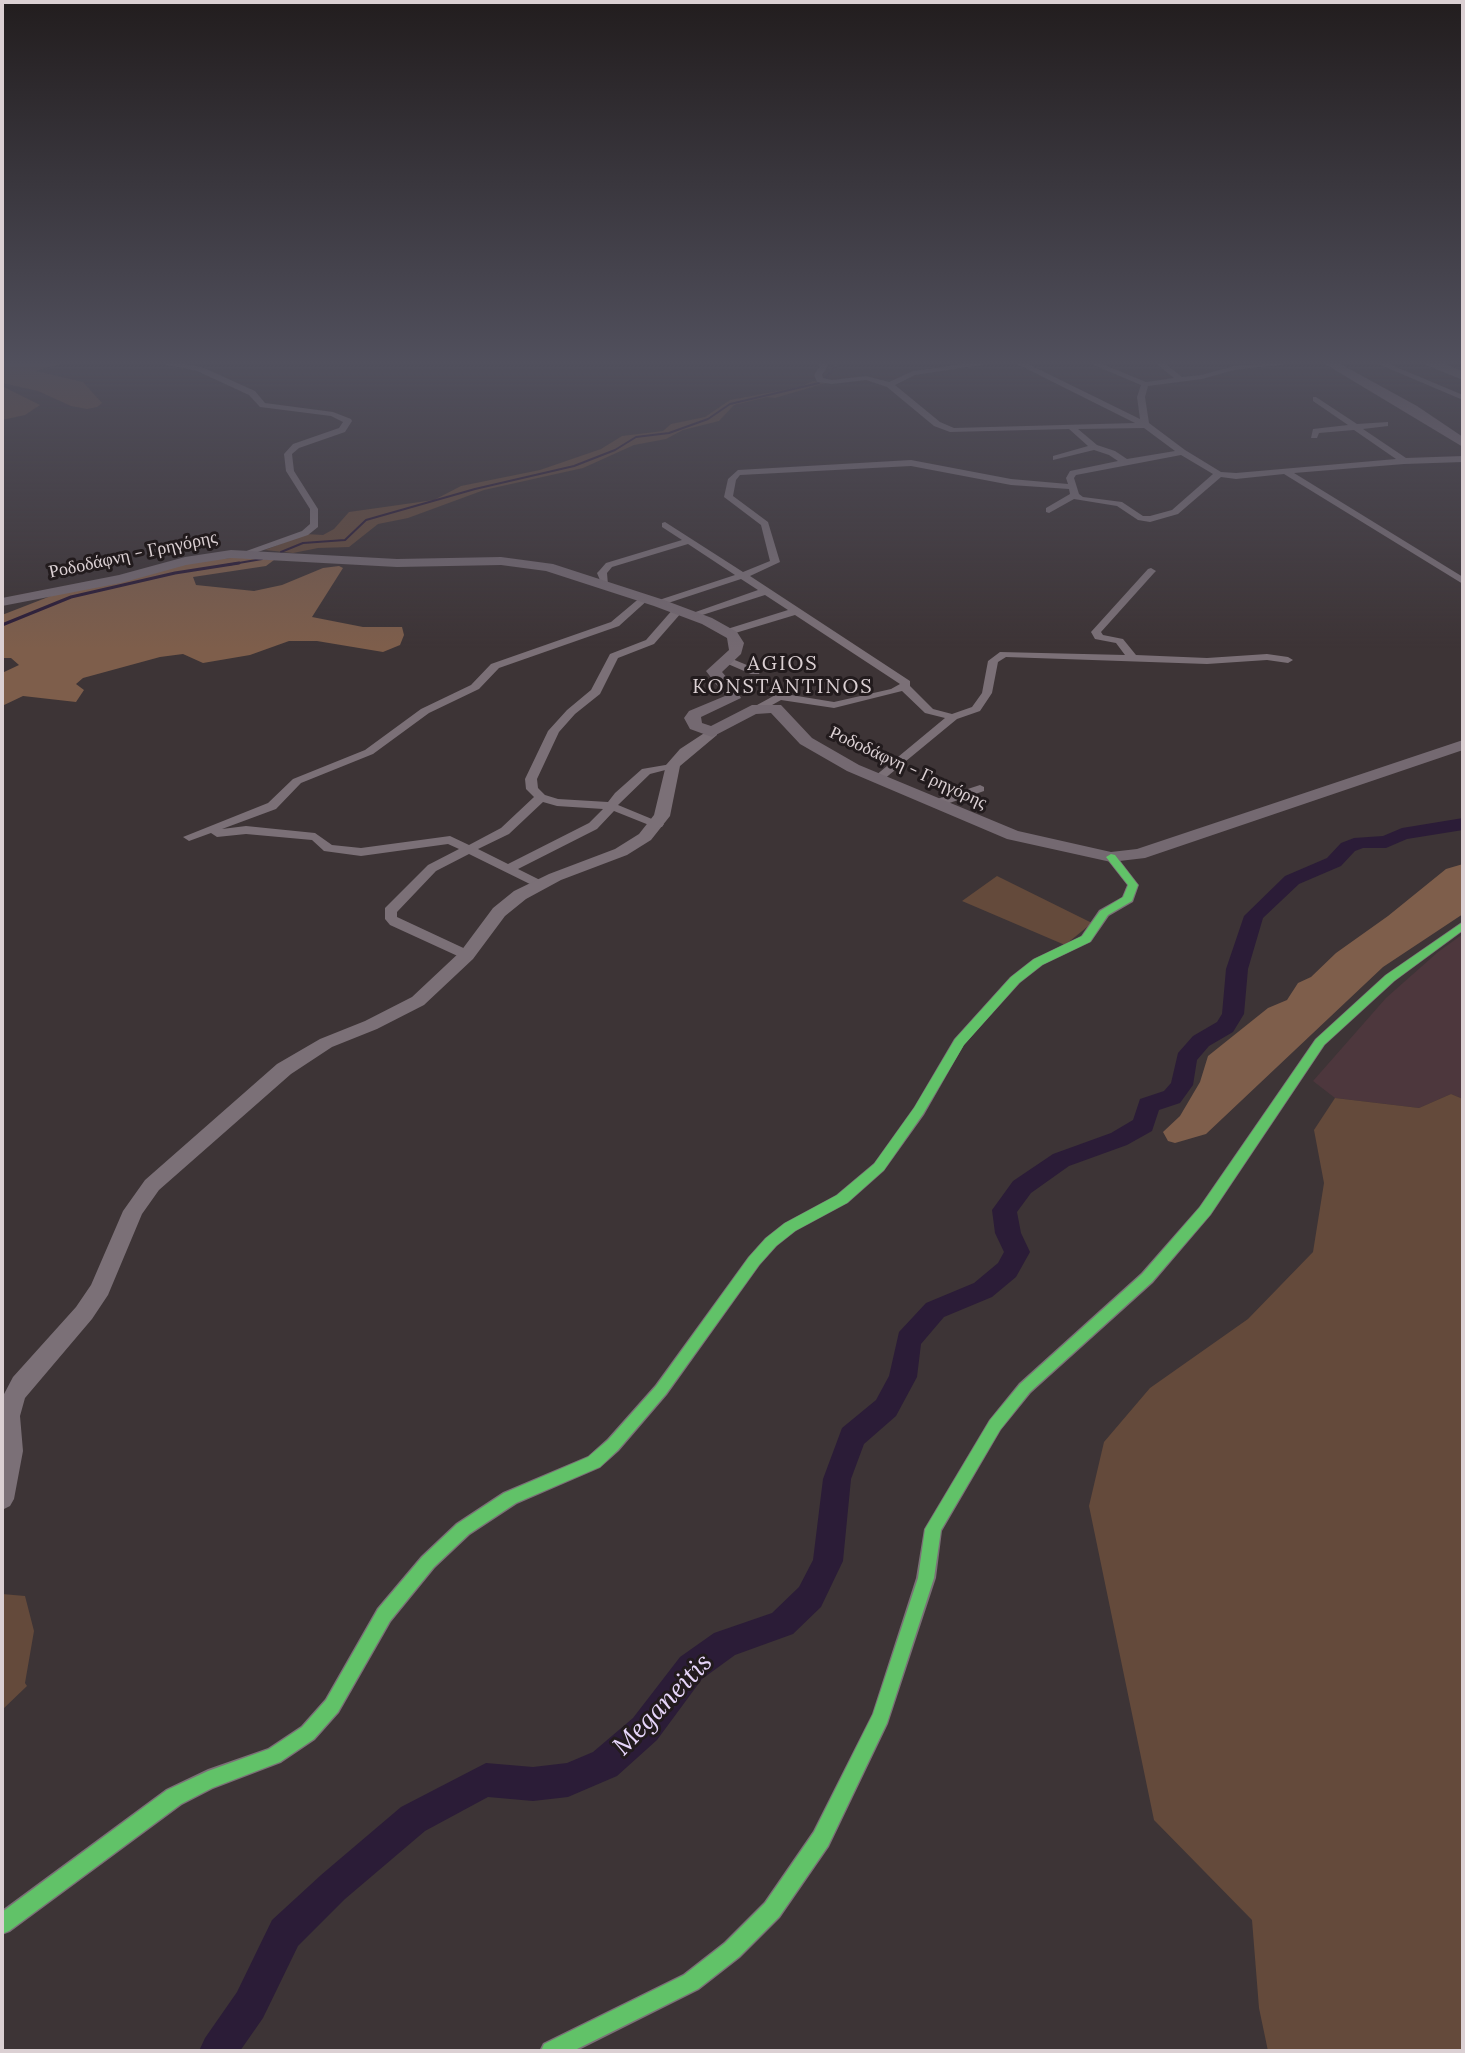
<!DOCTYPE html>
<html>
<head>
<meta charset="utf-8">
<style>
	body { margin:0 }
	#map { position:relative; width:1465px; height:2053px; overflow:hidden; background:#3d3436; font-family:Lora,serif }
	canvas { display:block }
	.frame { position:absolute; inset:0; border:4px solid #dbd0d3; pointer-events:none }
</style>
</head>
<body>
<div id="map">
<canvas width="1465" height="2053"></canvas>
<div class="frame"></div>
</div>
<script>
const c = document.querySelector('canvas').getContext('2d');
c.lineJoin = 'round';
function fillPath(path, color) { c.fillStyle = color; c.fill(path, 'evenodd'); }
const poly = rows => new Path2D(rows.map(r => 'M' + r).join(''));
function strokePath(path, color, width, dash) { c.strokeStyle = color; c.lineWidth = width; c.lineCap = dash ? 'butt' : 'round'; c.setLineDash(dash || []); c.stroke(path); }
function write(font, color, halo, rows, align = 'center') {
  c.font = font + ' Lora,serif'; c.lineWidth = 6; c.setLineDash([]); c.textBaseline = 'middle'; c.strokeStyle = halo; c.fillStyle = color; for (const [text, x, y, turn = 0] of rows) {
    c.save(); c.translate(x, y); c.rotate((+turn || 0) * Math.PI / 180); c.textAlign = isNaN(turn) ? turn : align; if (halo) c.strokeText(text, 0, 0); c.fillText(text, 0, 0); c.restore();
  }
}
fillPath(poly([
	[1463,934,1463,1099,1451,1094,1419,1108,1335,1098,1313,1081,1386,998,1438,952]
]), '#4d373d');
fillPath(poly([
	[2,361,70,361,36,371,83,382,102,403,97,407,87,409,71,406,38,391,2,383],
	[813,381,826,383,775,398,767,397,734,405,719,421,683,430,666,439,634,445,583,468,484,490,408,518,378,524,349,547,318,548,293,553,265,550,306,534,323,535,334,529,349,512,434,500,461,486,540,470,601,449,622,436,663,431,671,424,705,417,730,400,800,387],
	[2,385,4,387,40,405,25,415,2,420],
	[997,876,1092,923,1065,945,962,901],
	[1451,1094,1463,1099,1463,2051,1268,2051,1259,2008,1252,1920,1154,1820,1089,1506,1104,1442,1150,1388,1248,1319,1313,1252,1324,1183,1314,1130,1335,1098,1419,1108],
	[2,1594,25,1596,34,1631,25,1683,27,1686,2,1710]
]), '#644a3b');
fillPath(poly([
	[246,557,274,560,266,566,193,577,196,585,254,591,282,585,323,568,339,566,343,568,312,617,363,627,402,627,404,635,400,645,383,652,317,641,289,641,250,655,203,663,183,654,160,657,83,678,76,684,84,690,76,702,23,696,2,706,2,673,19,665,11,658,2,658,2,615,56,594,201,560],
	[1463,864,1463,914,1383,967,1206,1134,1175,1143,1168,1141,1163,1132,1180,1116,1200,1082,1208,1056,1268,1008,1287,1000,1298,983,1311,977,1336,953,1388,916,1446,869]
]), '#7e5e4b');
strokePath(poly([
	[825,379,840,361],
	[281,552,303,543,345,540,366,520,475,489,574,466,615,450,636,437,669,433,708,419,730,404,819,383],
	[227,565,262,559]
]), '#2b1c37', 2);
strokePath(poly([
	[2,625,71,597,175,573,239,563]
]), '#2b1c37', 3);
fillPath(poly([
	[1463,818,1463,830,1407,839,1386,848,1363,848,1355,851,1341,866,1299,884,1263,918,1248,969,1244,1014,1233,1032,1209,1046,1197,1060,1193,1085,1180,1103,1159,1110,1152,1131,1127,1145,1069,1166,1031,1193,1017,1212,1021,1233,1030,1252,1016,1277,992,1297,944,1317,921,1344,917,1377,896,1416,864,1444,851,1479,843,1561,821,1607,793,1634,735,1655,702,1679,657,1740,617,1776,568,1797,533,1801,488,1797,425,1831,345,1899,298,1946,263,2018,240,2051,199,2051,205,2038,237,1992,272,1920,321,1875,401,1807,486,1763,533,1767,567,1763,593,1752,633,1718,680,1657,714,1633,772,1613,799,1587,813,1560,823,1479,842,1428,876,1400,889,1376,899,1332,926,1303,974,1283,998,1263,1004,1252,995,1233,992,1210,1013,1181,1053,1154,1111,1133,1133,1120,1140,1099,1164,1091,1171,1083,1178,1053,1193,1036,1217,1022,1222,1014,1226,969,1244,916,1285,876,1327,858,1341,843,1354,838,1383,836,1402,828,1463,818]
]), '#2b1c37');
fillPath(poly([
	[166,361,202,367,255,391,265,403,333,412,351,419,352,421,345,432,299,448,292,454,294,471,318,509,318,527,308,535,246,556,238,554,302,531,310,524,310,509,286,471,284,454,293,444,339,428,343,422,331,416,260,407,249,395,197,371,152,362,166,361],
	[817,361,825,361,828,366,822,375,823,378,832,380,866,376,889,382,913,371,984,361,1008,361,915,375,895,385,940,422,954,428,1135,423,1011,361,1022,361,1140,419,1137,397,1141,385,1084,361,1095,361,1146,382,1174,378,1153,361,1162,361,1182,377,1201,375,1234,366,1315,361,1234,370,1202,379,1148,386,1145,397,1149,423,1185,450,1221,472,1236,473,1396,459,1354,430,1319,433,1317,438,1311,438,1313,429,1348,425,1313,401,1313,397,1316,397,1357,424,1388,422,1388,426,1363,429,1406,458,1463,456,1463,462,1404,464,1294,473,1463,577,1463,584,1284,474,1236,479,1221,477,1178,514,1150,522,1138,520,1117,506,1074,499,1049,513,1046,512,1046,508,1070,494,1069,489,1011,485,911,466,740,475,736,480,733,496,768,522,780,562,750,576,910,681,910,686,933,709,952,714,972,707,982,693,988,661,1000,652,1125,655,1116,643,1095,639,1091,632,1148,569,1151,568,1156,571,1154,573,1101,632,1103,635,1123,639,1136,655,1207,658,1267,654,1288,657,1293,660,1288,663,1267,660,1207,664,1006,657,998,662,992,693,980,711,957,719,883,780,875,780,875,776,945,718,925,713,902,691,834,708,781,700,765,709,757,709,757,705,779,693,834,702,891,689,900,684,795,615,732,634,724,634,724,630,788,610,765,595,696,617,687,615,758,590,741,579,662,605,656,605,656,601,735,575,688,544,612,567,607,573,608,585,602,585,597,573,599,571,606,563,682,540,662,527,662,523,665,522,743,572,770,561,761,525,724,497,728,479,738,470,911,460,1011,479,1068,484,1066,478,1070,471,1118,461,1109,455,1094,450,1053,460,1053,456,1088,446,1069,429,950,432,934,426,887,387,866,380,832,384,817,382,814,375,820,366,817,361],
	[1144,428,1175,451,1127,459,1115,451,1097,445,1078,429,1144,428],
	[1181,455,1213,474,1172,510,1150,516,1143,516,1122,502,1083,497,1079,494,1074,478,1076,475,1181,455],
	[1371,361,1382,361,1463,395,1463,400,1371,361],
	[642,596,650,598,619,626,499,668,479,689,429,713,373,754,301,783,276,809,222,829,246,826,315,833,332,845,361,848,450,836,469,845,501,828,534,797,526,789,525,779,548,731,567,710,591,690,610,654,646,640,674,608,682,608,682,612,654,644,618,658,600,694,575,714,559,732,537,779,538,788,545,795,558,799,608,802,615,793,642,769,677,763,677,767,650,774,618,805,664,824,662,827,654,827,614,811,597,829,518,869,542,881,544,884,542,887,538,888,469,854,436,871,397,912,397,917,472,952,474,955,472,958,462,958,390,925,385,919,385,908,428,865,459,849,448,844,361,856,324,851,312,840,246,834,217,837,211,833,189,841,183,837,268,803,293,779,365,750,421,709,471,685,491,664,611,622,642,596],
	[543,802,557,806,603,809,589,823,508,864,478,849,509,834,543,802],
	[725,656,759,670,760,672,759,674,751,674,721,661,720,659,725,656],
	[980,785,984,787,984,791,935,808,929,804,931,801,980,785],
	[1111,853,1115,854,1139,885,1133,902,1109,916,1091,942,1043,965,1020,983,964,1045,924,1115,884,1171,848,1203,796,1231,777,1246,760,1265,667,1395,619,1451,600,1468,517,1504,470,1535,435,1568,391,1622,339,1713,315,1740,281,1763,213,1789,182,1805,10,1932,2,1935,2,1910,166,1789,208,1769,268,1748,301,1726,325,1699,377,1608,421,1556,456,1523,503,1492,588,1456,607,1439,655,1385,748,1257,765,1238,784,1223,836,1195,874,1163,914,1107,954,1039,1010,977,1033,959,1081,936,1099,910,1122,897,1127,885,1105,857,1111,853],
	[1463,921,1463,931,1395,981,1325,1045,1211,1215,1153,1283,1031,1393,1001,1430,942,1531,936,1578,888,1724,829,1847,780,1918,740,1958,699,1990,577,2051,539,2051,543,2043,683,1974,724,1942,764,1902,813,1831,872,1714,916,1578,924,1529,989,1420,1019,1383,1141,1273,1199,1207,1315,1039,1385,975,1463,921]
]), '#7b7077');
fillPath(poly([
	[712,728,717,729,717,735,680,766,670,816,651,840,627,855,561,880,526,899,505,916,473,959,424,1005,377,1029,332,1047,291,1074,159,1190,142,1214,108,1295,92,1319,25,1398,20,1416,23,1451,14,1499,10,1506,2,1510,3,1396,13,1377,76,1307,91,1285,123,1211,145,1180,277,1064,320,1039,365,1021,412,997,461,951,493,908,514,891,549,874,615,849,639,834,654,815,666,765,680,749,712,728]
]), '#7b7077');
fillPath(poly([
	[231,550,397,559,501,557,553,564,664,600,712,618,737,632,744,643,741,654,722,672,736,688,741,698,701,717,702,723,711,726,752,705,781,705,812,738,859,765,1018,831,1111,852,1137,849,1463,740,1463,750,1145,858,1111,862,1007,839,847,771,800,744,771,713,756,714,712,737,690,729,684,718,689,711,725,696,706,671,729,650,727,638,702,624,654,606,546,571,501,565,397,567,231,558,186,565,121,583,2,606,2,598,119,575,185,557,231,550]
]), '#746971');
fillPath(poly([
	[1320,361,1335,361,1417,406,1463,437,1463,447,1320,361]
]), '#7e7079');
fillPath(poly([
	[1416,361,1437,361,1463,371,1463,380,1416,361]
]), '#786e73');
fillPath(poly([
	[1111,854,1115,855,1138,885,1132,901,1108,915,1090,942,1042,965,1019,983,964,1045,923,1114,884,1170,847,1203,795,1231,776,1246,759,1265,666,1394,618,1450,600,1467,516,1503,469,1534,434,1567,390,1621,338,1712,314,1739,280,1762,212,1788,181,1804,9,1931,2,1934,2,1912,167,1790,208,1771,269,1749,302,1727,326,1700,378,1609,422,1557,457,1524,504,1493,588,1457,608,1440,656,1386,749,1257,766,1238,785,1223,837,1195,874,1164,914,1108,955,1039,1011,977,1034,959,1082,936,1100,911,1123,897,1128,885,1106,857,1111,854],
	[1463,922,1463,930,1394,981,1324,1045,1210,1215,1152,1282,1030,1392,1000,1430,941,1530,934,1578,887,1723,828,1846,779,1917,739,1957,698,1989,573,2051,541,2051,544,2044,684,1975,725,1943,765,1903,814,1832,873,1714,918,1578,925,1529,990,1420,1020,1384,1142,1274,1200,1207,1316,1039,1386,975,1463,922]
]), '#61c268');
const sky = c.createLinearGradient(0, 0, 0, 649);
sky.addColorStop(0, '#221d1e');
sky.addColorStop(0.56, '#51505d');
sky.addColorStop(1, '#51505d00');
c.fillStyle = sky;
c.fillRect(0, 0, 1465, 649);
write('18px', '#dbd0d3', '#221b1d', [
	["Ροδοδάφνη - Γρηγόρης",133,555,-12],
	["Ροδοδάφνη - Γρηγόρης",908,768,25]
]);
c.letterSpacing = '2px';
write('20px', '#dbd0d3', '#221b1d', [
	["AGIOS",783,664],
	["KONSTANTINOS",783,687]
]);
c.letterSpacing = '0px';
write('italic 26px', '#e7d6fa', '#221b1d', [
	["Meganeitis",663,1705,-46]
]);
</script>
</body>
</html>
